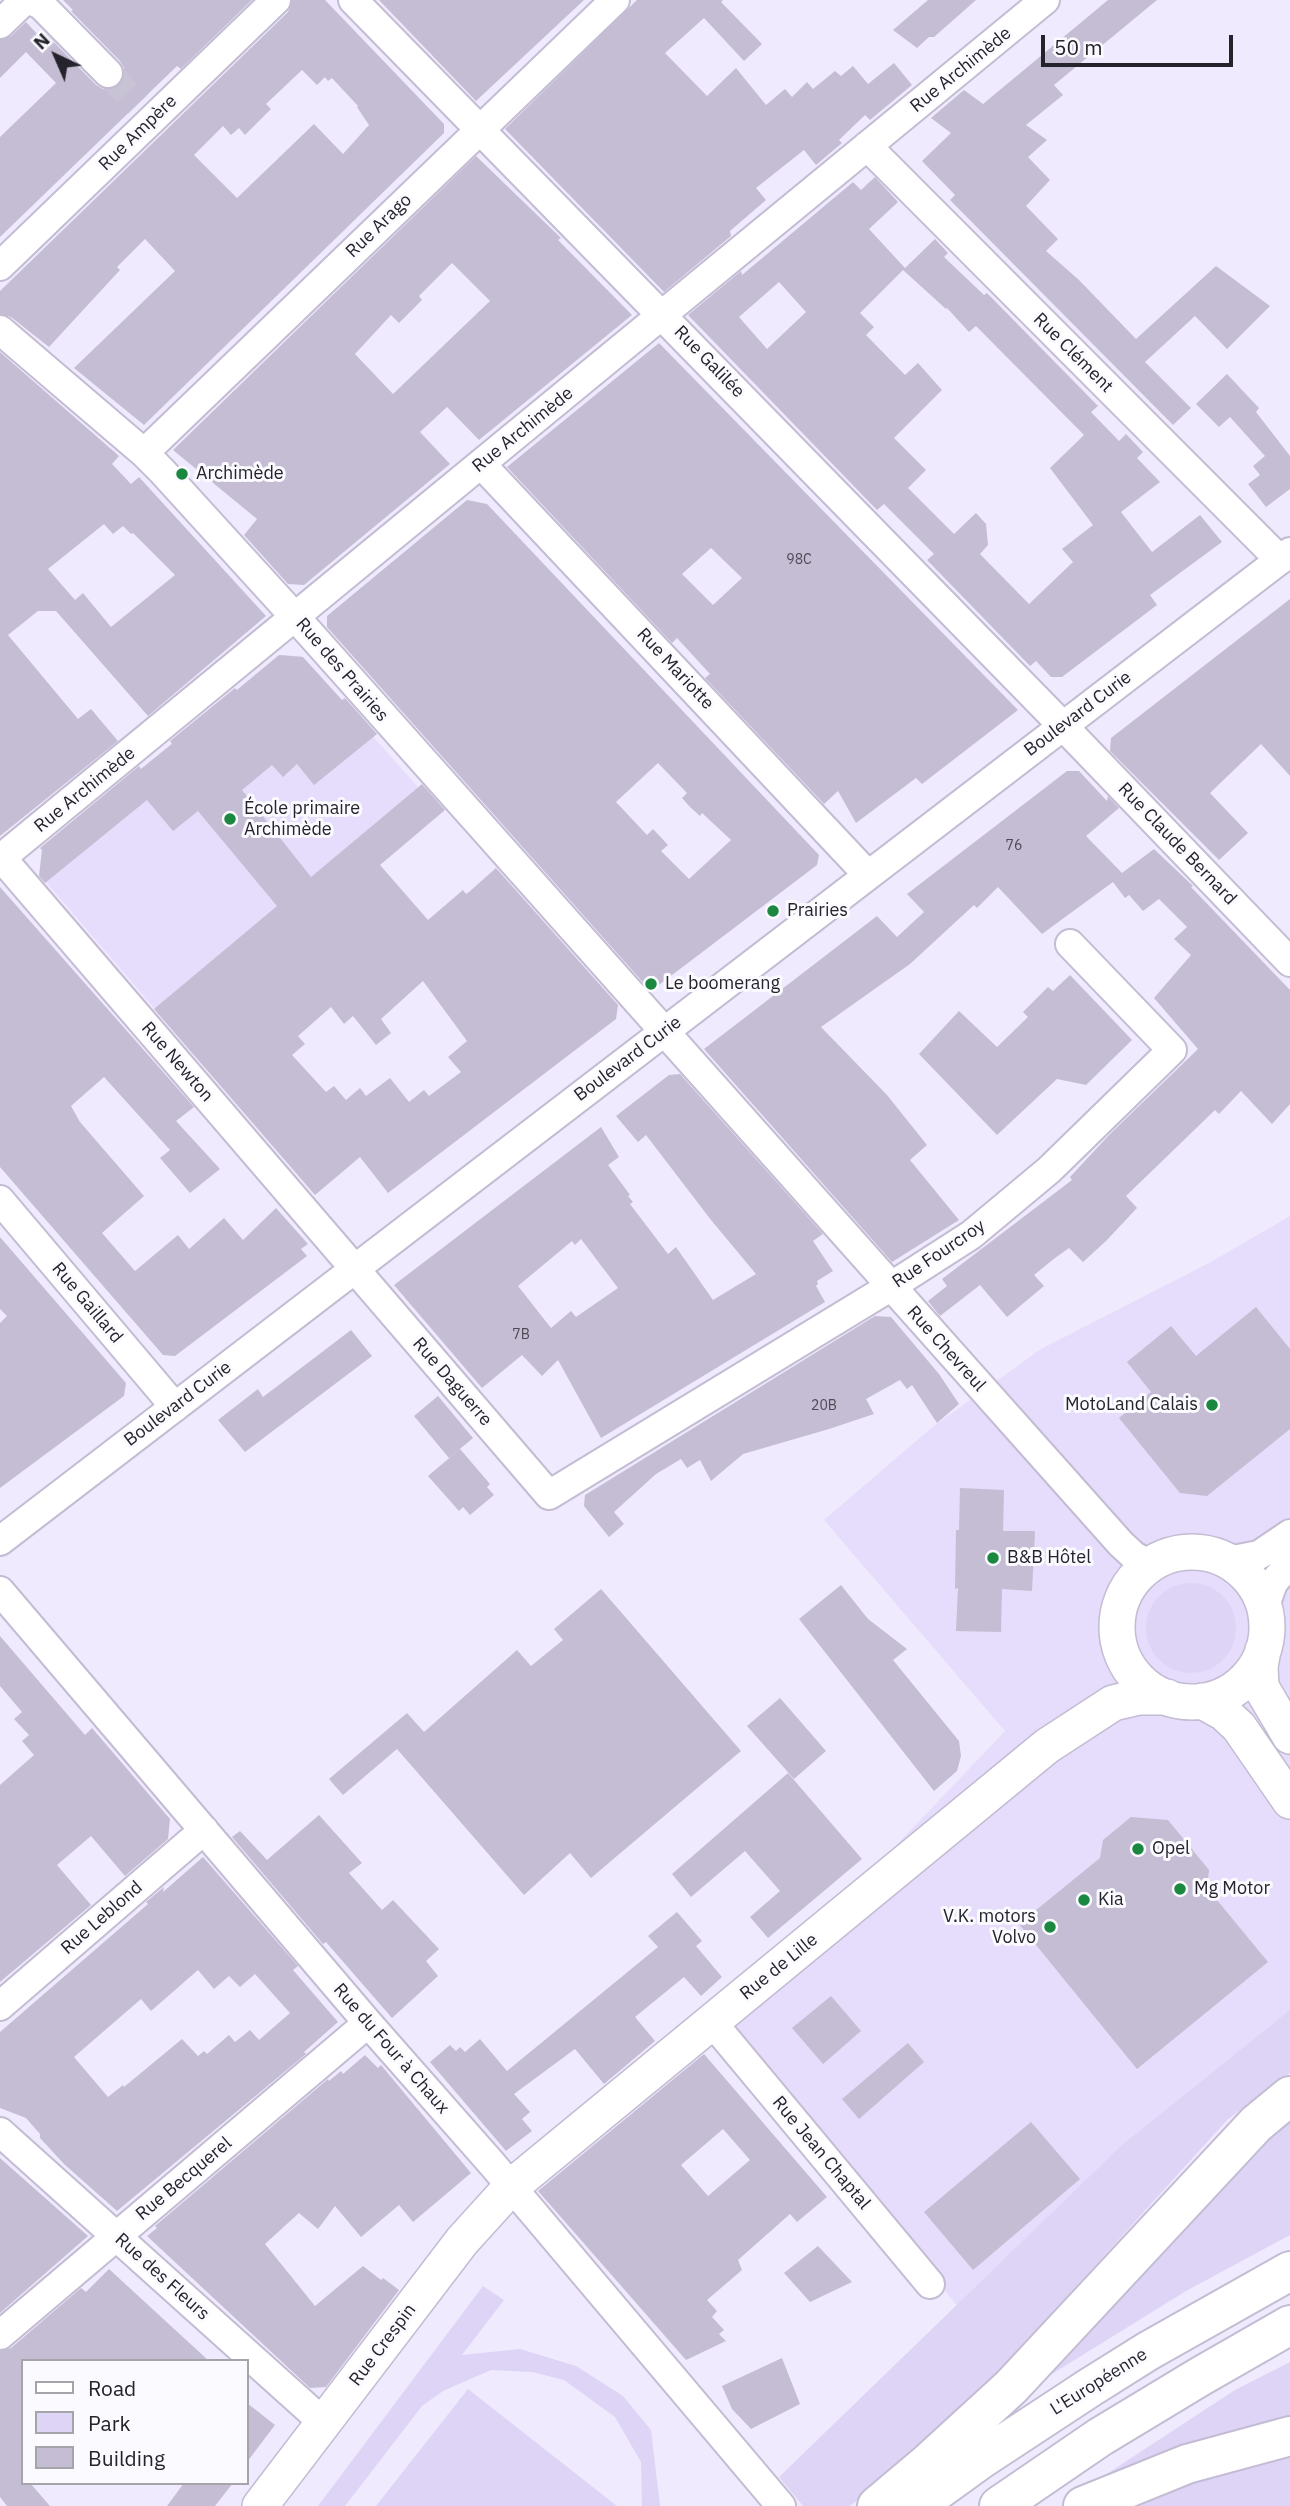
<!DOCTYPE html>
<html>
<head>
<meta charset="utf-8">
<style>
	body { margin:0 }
	#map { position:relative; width:1290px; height:2506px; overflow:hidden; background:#f0eafe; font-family:"IBM Plex Sans",sans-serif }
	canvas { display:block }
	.legend { position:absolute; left:21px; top:2359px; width:228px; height:126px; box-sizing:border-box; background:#fbfaff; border:2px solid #a5a4aa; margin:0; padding:9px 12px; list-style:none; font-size:21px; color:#25232b }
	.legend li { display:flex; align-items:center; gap:14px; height:35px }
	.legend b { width:35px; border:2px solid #a5a4aa }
	.north { position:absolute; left:21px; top:21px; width:70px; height:70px; -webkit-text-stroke:5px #fbfaff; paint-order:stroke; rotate:316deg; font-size:19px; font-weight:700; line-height:28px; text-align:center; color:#25232b }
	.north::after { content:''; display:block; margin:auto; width:24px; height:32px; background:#25232b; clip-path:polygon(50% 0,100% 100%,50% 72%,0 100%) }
	.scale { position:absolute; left:1041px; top:35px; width:192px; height:32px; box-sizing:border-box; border:4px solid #25232b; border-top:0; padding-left:9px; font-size:21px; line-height:24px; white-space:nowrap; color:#25232b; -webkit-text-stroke:5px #fbfaff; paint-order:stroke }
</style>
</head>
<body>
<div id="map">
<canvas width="1290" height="2506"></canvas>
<ul class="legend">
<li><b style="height:9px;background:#fff"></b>Road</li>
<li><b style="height:19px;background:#ded4f6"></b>Park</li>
<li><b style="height:19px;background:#c4bdd4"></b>Building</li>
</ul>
<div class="north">N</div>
<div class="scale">50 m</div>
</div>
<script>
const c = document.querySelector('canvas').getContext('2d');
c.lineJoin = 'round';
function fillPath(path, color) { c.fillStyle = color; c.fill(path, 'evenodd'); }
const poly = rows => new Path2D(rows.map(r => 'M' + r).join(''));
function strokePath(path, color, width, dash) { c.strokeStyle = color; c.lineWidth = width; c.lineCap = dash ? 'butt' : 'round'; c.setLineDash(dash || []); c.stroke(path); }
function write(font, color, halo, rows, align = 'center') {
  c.font = font + ' "IBM Plex Sans",sans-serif'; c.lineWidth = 6; c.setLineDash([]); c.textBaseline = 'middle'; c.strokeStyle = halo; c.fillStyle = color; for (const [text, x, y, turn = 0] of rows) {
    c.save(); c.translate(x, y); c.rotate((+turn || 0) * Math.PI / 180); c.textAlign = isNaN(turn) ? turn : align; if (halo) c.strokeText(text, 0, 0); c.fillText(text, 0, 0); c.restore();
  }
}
fillPath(poly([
	[279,655,301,656,418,787,155,1009,40,875,42,850],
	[1290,1216,1290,2067,1227,2120,1005,2365,728,2022,1005,1731,824,1520,930,1429,1041,1349,1211,1262]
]), '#e6dcfc');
fillPath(poly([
	'1146 1628a45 45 0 1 1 90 0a45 45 0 1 1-90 0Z',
	[1290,2010,1290,2073,1227,2120,1005,2365,855,2502,850,2506,803,2506,779,2477,1121,2146],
	[1290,2113,1290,2235,1186,2291,1018,2395],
	[483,2286,504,2300,462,2355,520,2349,576,2366,623,2396,651,2430,660,2506,642,2506,641,2462,615,2417,564,2380,532,2372,491,2370,443,2391,422,2406,345,2506,318,2506],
	[1290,2362,1290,2506,1073,2506,1070,2498,1235,2390],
	[468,2389,617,2506,376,2506]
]), '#ded4f6');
fillPath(poly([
	[63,0,252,0,181,69,177,66,0,237,0,137,56,83,26,52,0,78,0,40,11,36,26,22,41,38,46,34,96,85,103,89,112,89,119,85,124,77,124,68,120,61,71,11,73,10],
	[292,0,325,0,444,124,444,133,144,425,74,368,175,271,145,239,117,267,120,270,49,347,11,317,0,314,0,291,288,12],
	[302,70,317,85,325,77,328,81,332,78,358,106,357,107,369,125,343,154,314,124,237,198,194,155,223,126,231,135,239,128,245,135,271,109,266,104],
	[379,0,584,0,476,101],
	[637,0,723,0,721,2,762,44,744,61,704,18,665,53,707,96,736,68,766,105,785,89,792,97,807,82,813,89,835,71,841,76,853,66,868,84,894,63,912,85,870,120,865,115,839,140,842,143,816,165,804,150,756,188,766,200,730,231,731,236,664,292,505,129],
	[928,0,976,0,934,37,929,37,917,48,893,30],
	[1108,0,1157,0,1054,85,1063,95,1026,125,1047,140,1028,157,1050,180,1026,206,1058,239,1046,251,1079,280,1136,339,1216,266,1270,306,1227,349,1195,316,1145,362,1191,408,1173,425,950,200,955,195,922,161,951,133,931,118,964,90,983,104],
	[476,156,561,238,558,240,632,315,479,440,447,407,420,432,450,464,304,585,288,584,244,535,257,519,173,450],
	[452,263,490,301,393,394,355,354,391,315,399,323,422,300,419,296],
	[875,177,898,202,869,229,905,268,860,313,874,327,866,335,905,375,918,363,942,390,894,438,926,470,908,488,954,534,976,513,986,524,988,545,980,554,1029,604,1073,562,1062,549,1093,525,1050,468,1084,435,976,326,969,332,947,308,946,309,903,270,935,239,948,253,944,257,984,295,987,293,1098,406,1091,412,1119,441,1126,434,1143,452,1137,458,1160,482,1121,512,1152,552,1200,515,1222,542,1150,595,1157,605,1062,677,1051,677,1036,661,1030,666,927,560,934,554,884,504,877,510,688,315,741,271,742,275,853,182,861,190],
	[779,282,806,312,767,349,739,317],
	[659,343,1018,710,922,784,916,778,856,823,838,791,824,804,705,678,710,674,677,638,672,643,507,467],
	[711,548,742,578,713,605,682,574],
	[0,352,119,456,112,464,131,484,139,477,266,616,148,716,56,611,38,611,8,635,78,719,91,709,118,741,0,836],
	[104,524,113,534,123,526,131,534,133,533,175,575,111,627,83,593,75,600,48,569],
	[1227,374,1259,408,1256,412,1290,456,1290,489,1266,507,1248,484,1260,475,1253,466,1265,456,1230,417,1219,427,1196,404],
	[467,500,487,504,819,855,817,865,655,988,648,988,327,627,327,616],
	[658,763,687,793,682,798,690,807,700,816,702,813,731,840,689,879,661,851,668,845,653,829,647,835,616,802],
	[1290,599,1290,776,1261,744,1210,793,1248,833,1219,860,1110,751,1111,738],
	[279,655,303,657,342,700,345,698,377,734,314,785,297,764,283,777,272,765,242,790,311,877,422,784,445,810,380,865,428,920,463,890,466,894,469,892,496,868,618,1005,616,1019,388,1193,360,1157,315,1195,154,1009,277,906,198,811,173,831,147,800,45,883,39,876,42,850,40,848,139,766,141,769,172,744,170,741,235,688,237,690],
	[423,981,467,1041,448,1057,461,1072,429,1096,424,1090,409,1102,390,1078,366,1096,360,1088,346,1100,334,1086,326,1092,292,1055,305,1044,298,1036,331,1007,344,1024,353,1016,376,1045,391,1033,381,1019],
	[1067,771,1079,771,1107,801,1108,796,1119,808,1086,836,1122,873,1154,849,1193,886,1191,887,1290,990,1290,1104,1272,1124,1241,1091,1219,1114,1215,1110,1126,1196,1137,1208,1106,1241,1083,1262,1069,1248,1055,1258,1034,1275,1044,1286,1007,1317,980,1285,940,1316,928,1301,947,1286,942,1279,1072,1180,1070,1177,1110,1134,1198,1049,1154,998,1191,955,1174,939,1187,927,1159,899,1143,911,1129,895,1125,898,1113,882,1042,934,998,887,977,908,974,905,910,964,821,1027,887,1095,927,1145,910,1160,959,1220,892,1262,704,1049,877,916,897,937,924,912,907,894],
	[0,887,194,1107,176,1121,220,1169,190,1193,160,1158,170,1150,104,1077,71,1106,80,1122,144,1196,102,1233,135,1271,178,1235,189,1249,224,1218,243,1240,276,1208,308,1244,301,1249,307,1256,175,1356,163,1355,0,1167],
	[1070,975,1132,1040,1086,1085,1057,1079,997,1135,919,1054,959,1011,997,1047,1028,1017,1023,1012,1048,987,1053,991],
	[680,1074,823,1234,813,1241,833,1271,817,1281,818,1284,816,1286,825,1302,601,1438,558,1360,542,1376,522,1355,482,1388,394,1285,601,1127,619,1157,608,1165,630,1195,628,1196,633,1202,630,1204,668,1254,676,1247,713,1300,756,1274,711,1220,646,1135,638,1142,616,1116,669,1075],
	[581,1239,618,1288,576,1317,571,1311,551,1328,518,1286,572,1241,575,1245],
	[0,1237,126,1383,124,1396,0,1488,0,1323,7,1316,0,1309],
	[1256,1307,1290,1349,1290,1429,1207,1496,1180,1493,1119,1418,1151,1392,1127,1362,1171,1326,1196,1356],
	[875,1316,891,1317,939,1374,959,1404,937,1423,912,1385,907,1389,900,1380,866,1399,874,1414,829,1429,743,1454,711,1481,700,1460,687,1468,681,1459,656,1474,614,1512,624,1524,609,1537,584,1506,585,1495],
	[351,1330,372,1356,245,1452,218,1420,258,1389,263,1397],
	[438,1396,473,1438,449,1458,414,1416],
	[460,1449,490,1484,487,1487,494,1495,470,1515,463,1507,459,1511,428,1476],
	[960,1488,1004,1490,1003,1531,1035,1531,1032,1591,1002,1589,1001,1632,956,1631,958,1588,955,1589,956,1530,959,1530],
	[841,1585,868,1619,907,1649,893,1660,959,1741,961,1756,957,1771,934,1791,799,1619],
	[601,1589,741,1751,591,1878,570,1853,524,1895,397,1749,343,1795,329,1779,407,1713,424,1732,517,1650,531,1666,563,1640,554,1629],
	[0,1636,85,1735,92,1728,170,1819,168,1839,125,1876,91,1836,57,1865,91,1905,0,1982,0,1785,34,1755,22,1741,29,1735,14,1719,22,1712,0,1686],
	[780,1698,826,1751,794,1779,747,1726],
	[788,1773,862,1859,768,1938,750,1917,780,1891,745,1851,691,1897,672,1874],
	[319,1815,362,1863,349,1873,382,1910,393,1900,439,1949,426,1961,438,1976,392,2018,326,1942,323,1944,232,1837,240,1831,267,1860],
	[1131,1817,1168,1820,1209,1870,1207,1888,1268,1962,1137,2069,1019,1924,1100,1858,1103,1840],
	[203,1857,298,1966,293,1970,338,2022,304,2052,306,2054,117,2211,64,2164,40,2138,40,2134,26,2118,0,2108,0,2032,148,1904,146,1902,164,1887,163,1892],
	[198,1970,214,1989,229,1976,240,1987,255,1974,290,2013,259,2040,250,2030,235,2042,229,2035,207,2054,204,2051,198,2056,182,2039,124,2087,123,2085,108,2097,74,2057,141,1999,151,2011],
	[677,1912,702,1941,696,1946,722,1977,701,1996,684,1977,635,2017,655,2041,604,2084,575,2049,514,2094,530,2112,522,2119,532,2131,506,2151,430,2062,450,2045,456,2051,460,2047,465,2052,480,2039,507,2071,658,1947,648,1936],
	[831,1996,861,2031,823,2064,792,2028],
	[908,2043,924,2062,859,2119,842,2099],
	[704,2054,827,2197,797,2222,790,2214,738,2260,742,2270,707,2300,717,2311,712,2317,724,2330,719,2334,726,2341,686,2360,538,2191],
	[723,2129,750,2160,708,2196,681,2165],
	[365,2055,378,2068,381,2065,471,2173,413,2222,399,2205,361,2237,335,2206,318,2229,299,2213,265,2244,315,2306,363,2266,381,2280,383,2278,399,2290,326,2387,310,2388,147,2236,157,2228,155,2226,328,2079,329,2081,341,2071,343,2074],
	[1031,2122,1080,2179,973,2270,924,2212],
	[0,2158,88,2236,0,2313],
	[818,2246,852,2282,810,2302,784,2273],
	[109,2269,209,2361,23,2361,23,2483,30,2483,50,2506,7,2506,0,2497,0,2351,11,2348,81,2288,86,2292],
	[782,2358,800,2404,751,2429,732,2409,722,2386],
	[247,2403,275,2425,247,2462],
	[184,2483,233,2483,215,2506,167,2506]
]), '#c4bdd4');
strokePath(poly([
	[108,73,138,104]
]), '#c7c2d4', 28, [28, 14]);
const minor = poly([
	[30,0,41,5,108,73],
	[353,0,1063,726,1290,962],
	[0,24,25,0],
	[867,146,1280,560],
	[0,266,276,0],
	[0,330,144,453,162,471,305,628,1121,1544,1134,1556,1151,1565],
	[144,453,615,0],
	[481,464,868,875],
	[0,856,549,1495,890,1287,971,1235,1049,1170,1172,1050,1070,944],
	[0,859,1045,0],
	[0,1200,175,1407],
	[0,1541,1290,552],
	[1228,1561,1259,1555,1290,1534],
	[0,1591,368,2023,493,2165,781,2506],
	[1266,1614,1267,1600,1273,1583,1290,1563],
	[0,2006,204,1830],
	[712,2022,930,2284],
	[0,2132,324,2423],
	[0,2335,368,2023]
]);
const major = poly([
	'1117 1627a75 75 0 1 1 150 0a75 75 0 1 1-150 0Z',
	[1263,1650,1260,1667,1261,1687,1290,1736],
	[1202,1701,1224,1713,1239,1727,1290,1801],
	[260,2506,462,2241,511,2187,1047,1746,1113,1703,1139,1697,1167,1697]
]);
const highway = poly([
	[877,2506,928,2463,1011,2387,1256,2124,1290,2096],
	[916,2506,981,2459,1089,2388,1148,2351,1290,2271],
	[999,2506,1100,2437,1201,2376,1290,2325],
	[1083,2506,1187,2464,1290,2436]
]);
strokePath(minor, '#c3bcd3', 32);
strokePath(major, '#c3bcd3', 38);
strokePath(highway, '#c3bcd3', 42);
strokePath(minor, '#fff', 28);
strokePath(major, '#fff', 35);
strokePath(highway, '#fff', 38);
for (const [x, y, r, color] of [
	[182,474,7,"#1b8840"],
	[230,819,7,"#1b8840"],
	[773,911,7,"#1b8840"],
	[651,984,7,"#1b8840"],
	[1212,1405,7,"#1b8840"],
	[993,1558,7,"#1b8840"],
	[1138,1849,7,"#1b8840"],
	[1180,1889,7,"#1b8840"],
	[1084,1900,7,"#1b8840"],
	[1050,1927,7,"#1b8840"]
]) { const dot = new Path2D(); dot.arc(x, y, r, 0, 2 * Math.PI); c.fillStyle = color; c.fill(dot); strokePath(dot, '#fbfaff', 2.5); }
write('14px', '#4d4a55', null, [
	["98C",799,560],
	["76",1014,846],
	["7B",521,1335],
	["20B",824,1406]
]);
write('18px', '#25232b', '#fbfaff', [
	["Rue Archimède",961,70,-39],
	["Rue Ampère",138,133,-44],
	["Rue Arago",379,226,-44],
	["Rue Clément",1073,353,45],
	["Rue Galilée",709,362,46],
	["Rue Archimède",523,430,-39],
	["Rue Mariotte",675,669,47],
	["Rue des Prairies",342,670,49],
	["Boulevard Curie",1078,714,-37],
	["Rue Archimède",85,790,-39],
	["Rue Claude Bernard",1177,844,46],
	["Boulevard Curie",628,1059,-37],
	["Rue Newton",177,1062,49],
	["Rue Fourcroy",939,1254,-34],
	["Rue Gaillard",87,1303,50],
	["Rue Chevreul",946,1349,48],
	["Rue Daguerre",452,1382,49],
	["Boulevard Curie",178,1404,-37],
	["Rue Leblond",102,1918,-41],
	["Rue de Lille",779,1967,-39],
	["Rue du Four à Chaux",391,2049,49],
	["Rue Jean Chaptal",821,2153,50],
	["Rue Becquerel",184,2179,-40],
	["Rue des Fleurs",162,2277,42],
	["Rue Crespin",383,2345,-53],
	["L'Européenne",1099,2382,-32]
]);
write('18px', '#25232b', '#fbfaff', [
	["Archimède",196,474],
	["École primaire",244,809],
	["Archimède",244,830],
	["Prairies",787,911],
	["Le boomerang",665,984],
	["MotoLand Calais",1198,1405,"right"],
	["B&B Hôtel",1007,1558],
	["Opel",1152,1849],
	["Mg Motor",1194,1889],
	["Kia",1098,1900],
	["V.K. motors",1036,1917,"right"],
	["Volvo",1036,1938,"right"]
], 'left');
</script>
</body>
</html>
